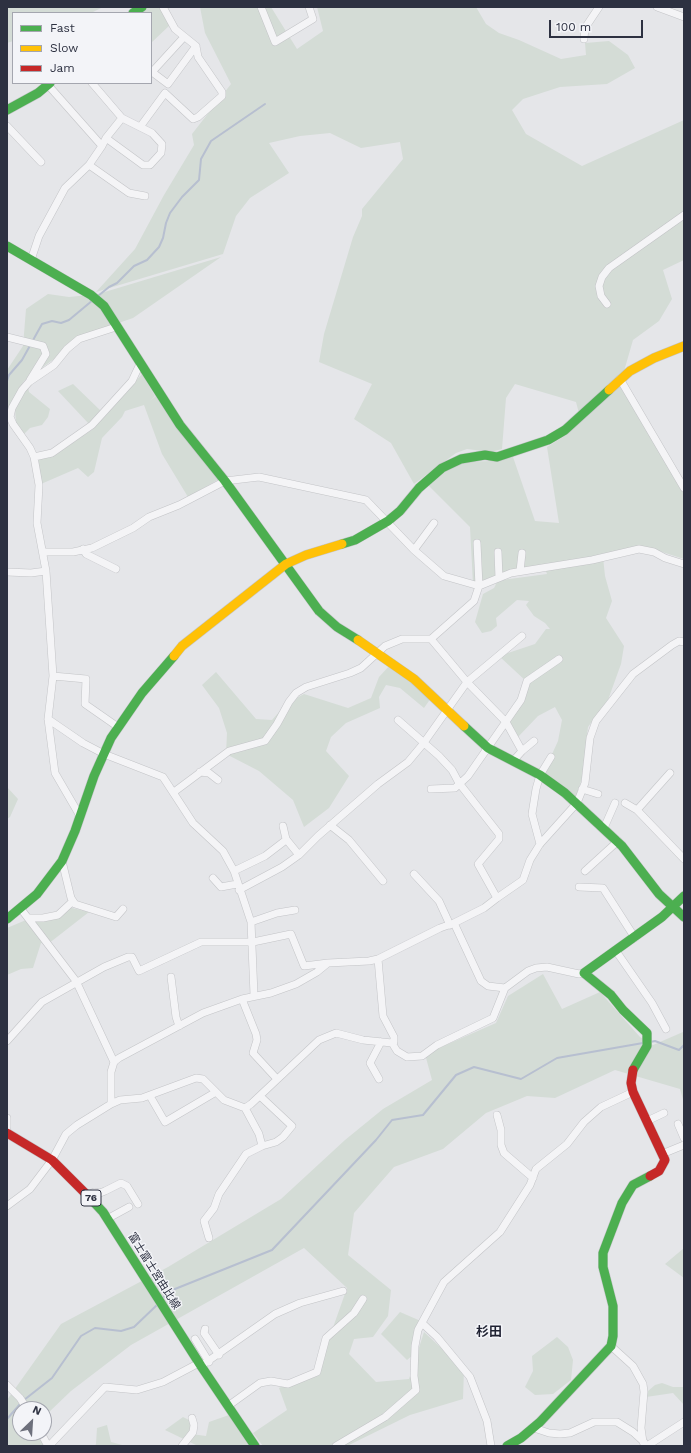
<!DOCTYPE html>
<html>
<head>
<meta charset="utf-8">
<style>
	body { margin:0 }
	#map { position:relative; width:691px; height:1453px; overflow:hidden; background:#e5e6e9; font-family:"Work Sans",sans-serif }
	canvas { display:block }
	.frame { position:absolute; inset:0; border:8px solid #2d3141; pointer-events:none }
	.legend { position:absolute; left:12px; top:12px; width:140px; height:72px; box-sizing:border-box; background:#f3f4f8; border:1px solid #a4a6af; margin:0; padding:5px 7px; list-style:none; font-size:12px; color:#2d3141 }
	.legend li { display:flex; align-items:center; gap:8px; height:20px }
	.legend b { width:20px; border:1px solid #a4a6af }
	.north { position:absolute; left:12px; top:1401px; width:40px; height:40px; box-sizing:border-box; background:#f3f4f8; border:1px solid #a4a6af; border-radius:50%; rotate:25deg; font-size:11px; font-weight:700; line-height:16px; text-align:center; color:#2d3141 }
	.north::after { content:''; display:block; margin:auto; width:14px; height:18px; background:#6d707c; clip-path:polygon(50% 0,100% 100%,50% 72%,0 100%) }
	.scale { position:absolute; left:549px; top:20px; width:94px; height:18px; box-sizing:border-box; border:2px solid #2d3141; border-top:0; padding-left:5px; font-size:12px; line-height:14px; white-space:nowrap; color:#2d3141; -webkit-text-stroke:3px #f3f4f8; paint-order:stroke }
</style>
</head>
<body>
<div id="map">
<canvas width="691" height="1453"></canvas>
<div class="frame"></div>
<ul class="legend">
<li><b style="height:5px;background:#4caf50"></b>Fast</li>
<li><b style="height:5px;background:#ffc107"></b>Slow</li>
<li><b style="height:5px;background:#c62828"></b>Jam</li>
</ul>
<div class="north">N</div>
<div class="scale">100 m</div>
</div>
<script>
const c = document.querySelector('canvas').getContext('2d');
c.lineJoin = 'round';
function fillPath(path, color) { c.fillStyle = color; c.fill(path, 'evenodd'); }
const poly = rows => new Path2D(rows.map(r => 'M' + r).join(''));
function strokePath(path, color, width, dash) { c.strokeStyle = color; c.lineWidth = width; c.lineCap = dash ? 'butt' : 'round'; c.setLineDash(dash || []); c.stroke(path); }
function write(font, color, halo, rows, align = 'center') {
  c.font = font + ' "Work Sans","Noto Sans JP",sans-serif'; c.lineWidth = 3; c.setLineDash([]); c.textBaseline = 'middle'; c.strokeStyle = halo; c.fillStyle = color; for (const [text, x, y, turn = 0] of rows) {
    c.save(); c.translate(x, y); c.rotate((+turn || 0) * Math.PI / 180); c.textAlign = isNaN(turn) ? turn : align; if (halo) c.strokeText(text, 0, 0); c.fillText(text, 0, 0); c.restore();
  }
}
fillPath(poly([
	[7,7,103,7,91,13,13,13,13,41,7,43],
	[147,7,161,7,170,25,151,43,151,13,139,13],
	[200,7,271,7,297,49,323,31,317,7,476,7,486,24,499,33,519,40,561,59,586,55,585,43,609,41,628,55,635,68,607,84,560,87,523,99,512,110,526,134,582,166,684,120,684,260,663,270,672,299,659,321,633,340,620,385,684,494,684,559,659,551,608,554,534,569,502,580,547,574,546,571,603,557,605,576,612,601,606,618,624,646,621,664,608,700,588,727,582,778,576,797,543,774,558,741,562,720,555,707,538,716,518,737,505,720,527,682,499,656,535,644,546,629,550,629,545,623,534,616,526,605,529,601,517,600,496,618,497,626,491,631,482,633,475,622,483,594,494,588,497,582,473,584,470,527,426,483,459,462,492,461,513,457,535,521,559,523,547,447,563,437,581,421,576,402,515,384,506,398,502,449,491,452,467,449,456,453,414,484,391,443,354,419,372,384,319,362,324,334,353,237,362,216,362,209,403,159,400,142,361,148,330,133,300,136,269,143,289,173,250,198,236,216,223,254,96,292,135,249,164,195,194,145,192,134,231,84,205,33],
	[221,257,133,318,75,338,58,356,24,381,7,410,7,370,23,346,26,309,48,294,69,297,98,294],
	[142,374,155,396,150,401,156,396,221,478,188,497,162,454,144,405,125,411,122,417,102,438,94,472,88,477,78,468,41,484,37,459,52,457,93,429],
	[73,384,101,411,89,424,58,391],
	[28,386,29,392,50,409,48,417,42,425,30,428,24,434,16,423,15,409],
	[391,664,431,698,424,708,400,688,386,685,379,697,380,708,346,723,331,737,326,751,349,776,329,808,304,827,293,800,259,771,226,754,227,733,219,708,202,685,216,672,256,719,272,720,287,703,304,694,348,708,371,698,379,677],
	[7,787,18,799,10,817,7,819],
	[68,907,89,912,48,944,41,943,33,968,21,969,7,975,7,928,26,920,45,918],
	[543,974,562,1009,600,992,640,1037,653,1045,683,1032,684,1103,680,1089,615,1070,555,1098,527,1096,486,1113,443,1149,394,1167,354,1213,348,1255,391,1290,388,1316,373,1337,354,1339,349,1354,376,1382,409,1379,424,1332,464,1369,463,1399,410,1415,347,1446,263,1446,253,1433,287,1410,279,1388,319,1367,347,1288,304,1248,131,1345,71,1391,47,1414,44,1414,44,1409,20,1409,20,1433,41,1433,44,1446,7,1446,7,1400,61,1324,168,1267,281,1199,345,1140,383,1109,432,1080,425,1054,496,1023,508,996],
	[684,1248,684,1278,665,1264],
	[400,1312,423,1322,413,1355,407,1360,381,1334],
	[557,1337,568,1347,573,1360,571,1380,553,1394,535,1395,525,1387,533,1371,532,1356],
	[662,1383,673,1387,684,1387,684,1405,673,1393,646,1397,648,1391,655,1385],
	[229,1415,253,1446,198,1446,165,1430,183,1417,191,1421,191,1434,206,1436,209,1422],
	[107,1425,111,1442,126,1446,95,1446,96,1444,97,1428]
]), '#d4dcd6');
strokePath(poly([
	[98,296,109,287,117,283,134,266,147,260,159,247,163,238,166,223,170,213,182,197,199,180,201,159,211,141,265,104],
	[7,381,9,375,22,360,42,324,52,321,61,323,69,320,93,300],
	[650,1042,655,1041,679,1050,684,1045],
	[162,1299,170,1291,272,1250,376,1140,392,1120,423,1115,456,1075,474,1067,521,1079,557,1058,643,1043],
	[24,1400,52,1378,81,1336,95,1328,121,1331,134,1327,158,1304],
	[7,1419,21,1403]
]), '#b7bfd0', 2);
const street = poly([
	[261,7,275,42,313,19,309,7],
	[657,7,684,17],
	[184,37,152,72,168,84,196,46],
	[584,39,585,28,599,7],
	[48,85,102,146,106,138,122,118,92,83],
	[122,118,140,127,165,93,193,119,198,117,222,96,222,92,198,57,196,46,175,29,163,7],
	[7,126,41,162],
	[106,138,143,165,150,165,161,153,162,144,152,133,140,127],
	[89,165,129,193,145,196],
	[31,260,39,236,65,188,89,165,102,146],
	[607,304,601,296,599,286,602,277,609,268,684,215],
	[7,337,43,346,46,354,30,380],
	[620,379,684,488],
	[34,457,52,453,92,425,132,381,140,364],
	[83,549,86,554,116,569],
	[414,550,434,523],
	[44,552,73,552,92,548,133,528,149,517,179,505,225,481,259,477,366,500,414,550,444,576,479,586,511,573,592,560,639,549,654,552,665,558,684,564],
	[498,552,499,578],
	[520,571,522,553],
	[7,572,31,573,46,571],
	[431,639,467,682,506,722,522,751,513,761],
	[53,676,86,679,85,704,118,727],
	[48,719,83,743,104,754,163,777,193,823,223,851,234,871,251,922,254,995],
	[398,720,439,756,452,770,459,783,499,834,499,839,478,864,497,898,484,908,454,923],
	[522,751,534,741],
	[200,772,209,773,218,780],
	[670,773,637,810,684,859],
	[431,789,455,788,468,776,521,700,527,681,559,659],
	[582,789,598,794],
	[174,792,229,751,265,741,277,724,289,702,296,693,306,687,350,673,361,668,385,646,402,639,431,639,474,601,479,586,477,543],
	[625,803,637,810],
	[80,816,55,773,48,719,53,676,46,571,37,523,39,485,34,457,30,448,13,424,10,417,12,408,22,390,29,382,54,365,67,349,79,339,116,327],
	[330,825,349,840,383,881],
	[283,826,286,839,299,855],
	[604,828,615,803],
	[540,844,532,814,536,789,540,775,551,757],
	[62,861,71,898,75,904,116,917,123,909],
	[234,871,265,856,286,840],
	[585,871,618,841],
	[414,874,439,901,450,925],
	[213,878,221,887,237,884],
	[579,887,603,888,635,938],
	[239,890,282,867,299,855,318,836,378,784,408,762,423,744,467,682,522,636],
	[497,898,523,880,530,860,540,844,577,803,585,783,590,738,596,721,633,674,672,645,679,641,684,642],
	[21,909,76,981,114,1062],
	[29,918,43,918,58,915,73,901],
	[251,922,277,913,295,910],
	[616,951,652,1003,666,1029],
	[378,959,383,1016,394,1037,394,1042,392,1043],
	[171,977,176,1017,179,1026],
	[242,999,256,1034,257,1040,253,1053,277,1079],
	[7,1041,42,1002,104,967,128,957,132,957,139,971,201,942,253,942,291,934,304,966,328,963],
	[379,1079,370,1063,381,1042],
	[150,1096,165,1122,216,1092],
	[111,1104,120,1100,142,1098,196,1078,203,1079,224,1100,245,1108,251,1104,319,1040,336,1033,363,1040,392,1043,397,1051,407,1057,422,1056,437,1045,493,1018,505,988],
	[245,1108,259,1134,262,1146],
	[497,1115,501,1130,501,1145,504,1153,533,1178],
	[7,1118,7,1127],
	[647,1121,664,1113],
	[678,1124,684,1138],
	[662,1154,684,1145],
	[89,1195,94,1192,100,1193,105,1191,121,1183,127,1186,138,1204],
	[7,1206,30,1189,52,1160,66,1134,77,1125,111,1104,111,1072,114,1062,119,1058,203,1013,242,999,271,993,296,984,317,972,328,963,369,961,378,959,440,928,454,923,481,981,488,986,505,988,528,971,536,968,547,967,579,974,584,973],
	[107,1219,129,1207],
	[209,1238,204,1221,214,1208,219,1194,246,1154,262,1146,276,1142,283,1137,292,1126,260,1096],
	[422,1323,437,1337,470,1377,487,1421,491,1446],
	[205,1329,204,1333,219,1355],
	[195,1339,209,1362],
	[611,1346,633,1366,643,1384,644,1392,641,1428,643,1442],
	[201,1366,275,1314,300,1303,343,1291],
	[7,1385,20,1398,27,1409],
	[228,1406,260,1383,271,1381,288,1384,317,1372,326,1338,354,1313,363,1299],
	[534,1428,549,1433,560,1434,570,1433,594,1422,617,1422,633,1432,644,1442],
	[41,1433,48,1446],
	[49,1446,105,1387,137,1390,163,1382,199,1363],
	[182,1446,193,1432,194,1425,192,1418],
	[336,1446,385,1417,416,1390,414,1376,415,1346,418,1330,444,1282,500,1232,530,1185,536,1169,567,1144,584,1122,601,1107,633,1092],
	[647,1446,684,1422]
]);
const fast = poly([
	[133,13,142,7],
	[7,110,38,93,50,83],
	[7,246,91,295,104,306,180,425,225,481,319,611,337,627,358,640],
	[342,544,355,540,388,521,400,511,419,488,442,468,461,459,485,455,497,457,548,440,565,430,609,390],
	[464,726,488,748,540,775,565,793,622,846,659,894,684,917],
	[7,919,37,894,62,861,75,831,94,776,111,738,142,693,174,656],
	[633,1070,647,1046,647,1033,623,1010,611,995,584,973,662,917,684,896],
	[88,1196,103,1212,201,1366,255,1446],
	[507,1446,521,1438,540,1422,611,1346,613,1336,613,1306,603,1267,603,1253,622,1203,633,1185,650,1176]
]);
const slow = poly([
	[609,390,630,371,654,358,684,346],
	[358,640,414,679,464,726],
	[174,656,182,646,286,564,306,555,342,544]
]);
const jam = poly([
	[633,1070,631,1083,633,1092,665,1160,659,1171,650,1176],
	[7,1133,52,1160,88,1196]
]);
strokePath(street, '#c3c4c7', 8);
strokePath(fast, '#c3c4c7', 10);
strokePath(slow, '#c3c4c7', 10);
strokePath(jam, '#c3c4c7', 10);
strokePath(street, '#f4f4f6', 7);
strokePath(fast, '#4caf50', 9);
strokePath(slow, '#ffc107', 9);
strokePath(jam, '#c62828', 9);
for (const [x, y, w] of [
	[91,1198,20]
]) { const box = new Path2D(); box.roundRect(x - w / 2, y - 8, w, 16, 3); c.fillStyle = '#f3f4f8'; c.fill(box); strokePath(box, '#2d3141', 1); }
write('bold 10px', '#2d3141', null, [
	["76",91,1198]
]);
write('11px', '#2d3141', '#f3f4f8', [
	["富士富士宮由比線",154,1271,58]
]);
write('bold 13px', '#1f2232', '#f3f4f8', [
	["杉田",489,1332]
]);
</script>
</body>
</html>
